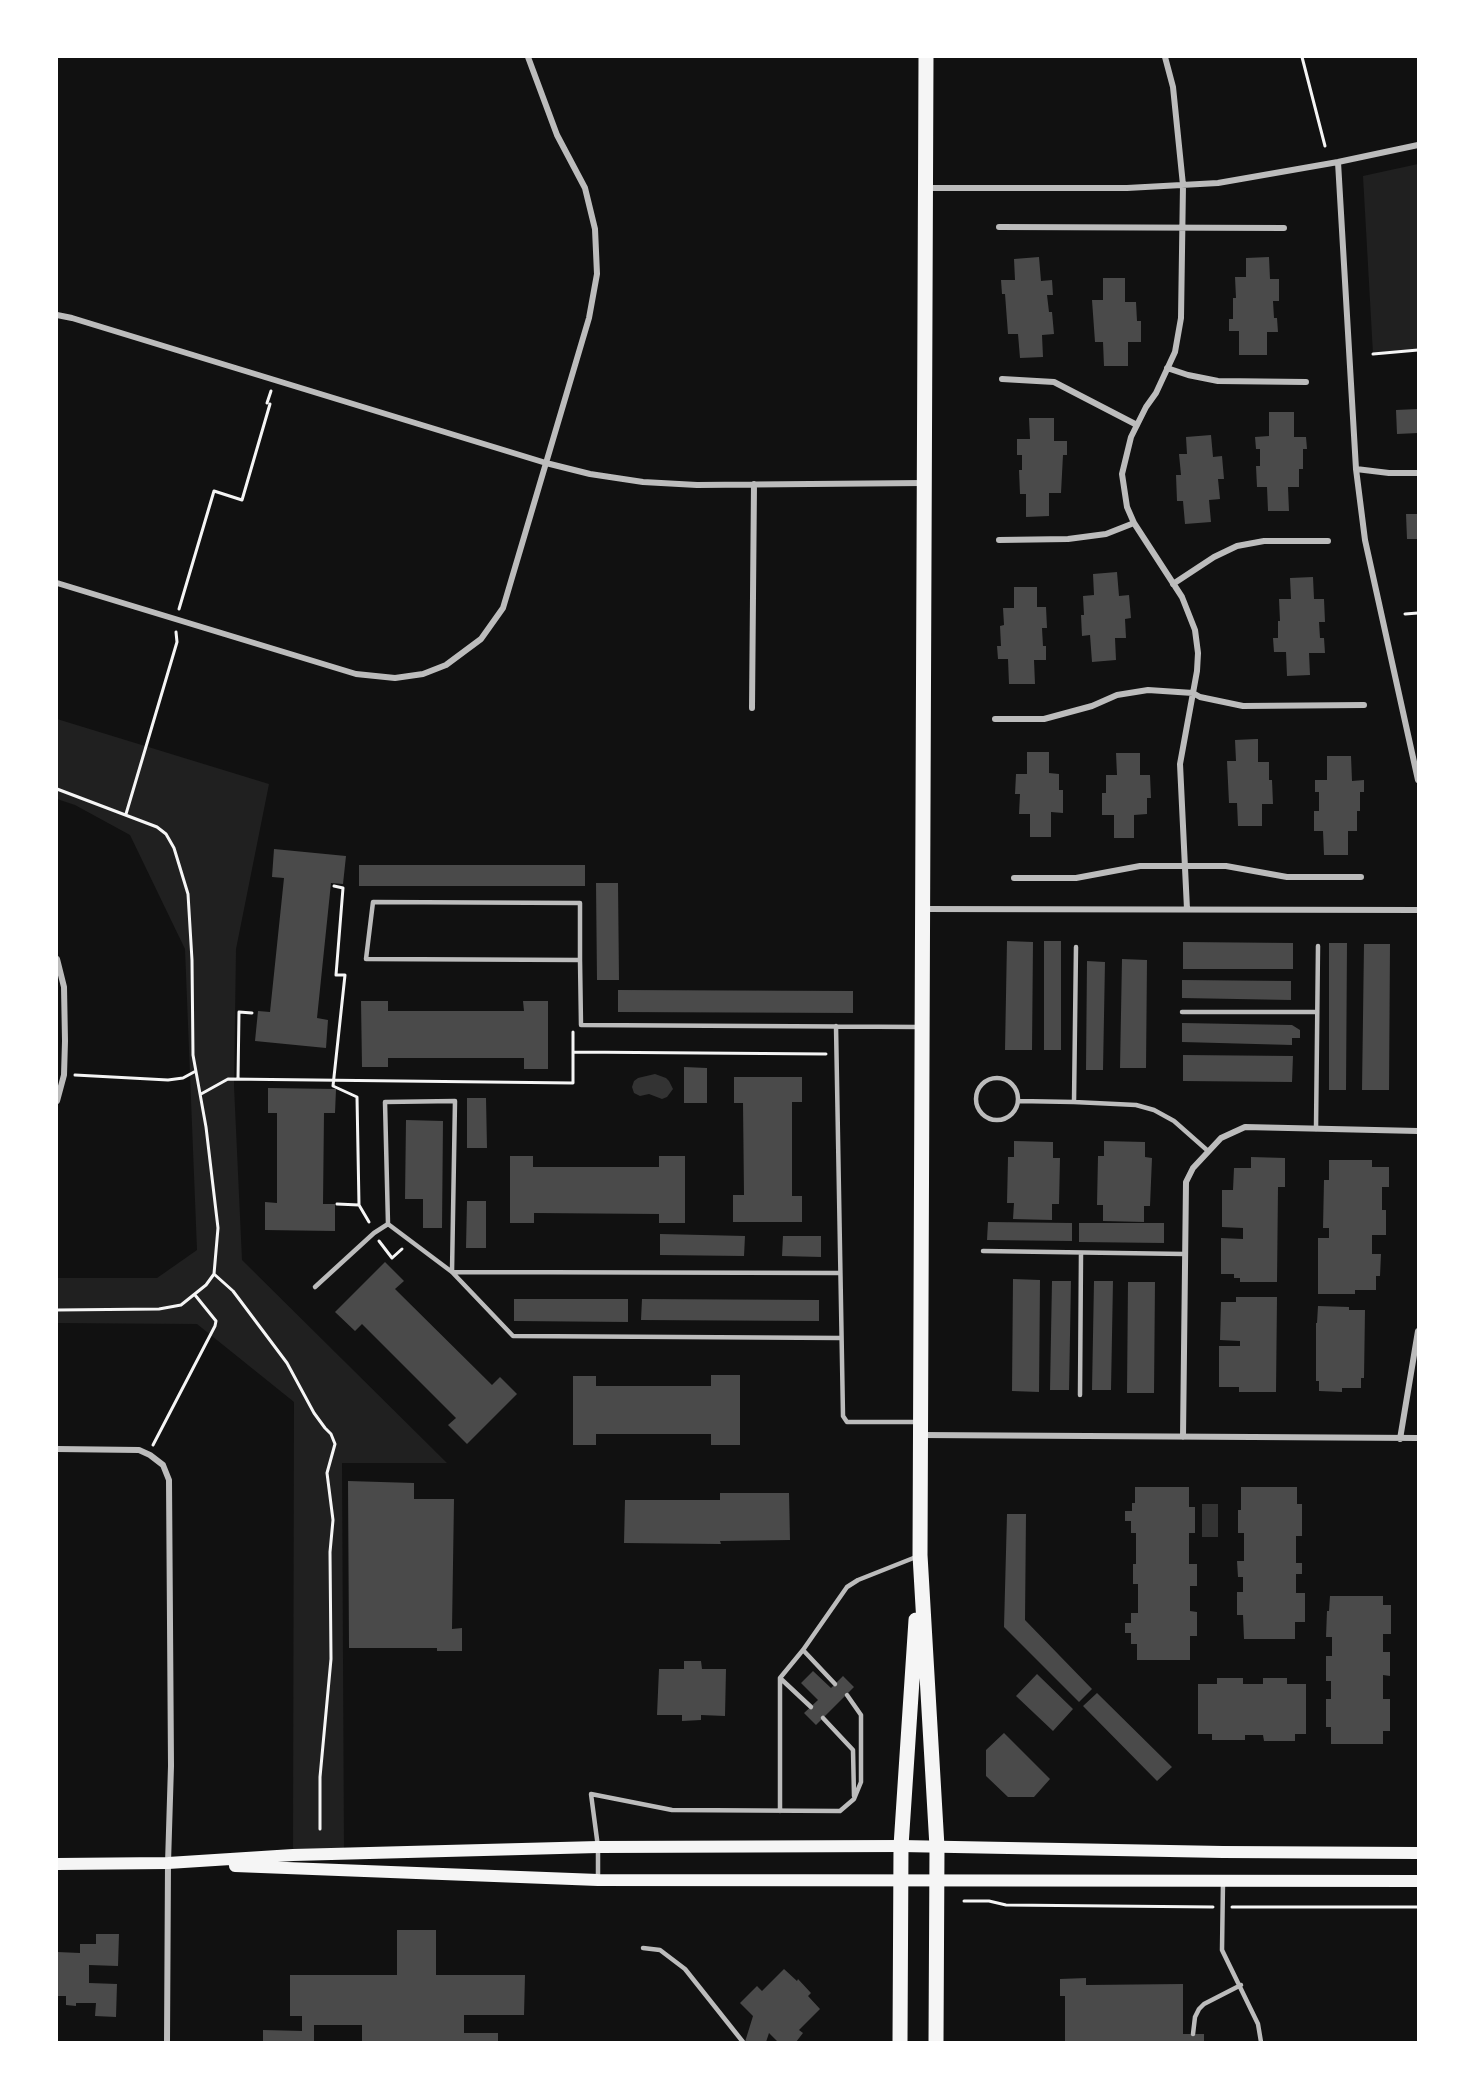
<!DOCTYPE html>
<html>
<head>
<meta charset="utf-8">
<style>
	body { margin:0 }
	#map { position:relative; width:1475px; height:2099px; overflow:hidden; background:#111; font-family:"IBM Plex Serif",serif }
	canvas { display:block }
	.frame { position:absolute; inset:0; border:58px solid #fff; pointer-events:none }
</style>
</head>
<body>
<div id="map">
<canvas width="1475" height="2099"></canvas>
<div class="frame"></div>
</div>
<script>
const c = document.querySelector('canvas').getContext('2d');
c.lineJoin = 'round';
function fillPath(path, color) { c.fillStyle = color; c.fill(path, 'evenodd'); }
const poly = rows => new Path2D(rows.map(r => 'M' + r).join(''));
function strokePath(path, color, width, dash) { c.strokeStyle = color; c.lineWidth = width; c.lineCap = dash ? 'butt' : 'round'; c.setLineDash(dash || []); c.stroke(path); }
fillPath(poly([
	[1418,164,1418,350,1373,354,1363,176],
	[57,719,269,784,236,949,234,1086,242,1260,447,1463,342,1463,344,1854,293,1855,294,1402,197,1324,57,1323,57,1278,157,1278,197,1250,185,949,130,835,75,805,57,799]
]), '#202020');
fillPath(poly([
	[655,1074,666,1078,669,1081,673,1089,667,1097,662,1099,649,1094,640,1096,634,1093,632,1087,634,1081,638,1078],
	[1202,1504,1218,1504,1218,1537,1202,1537]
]), '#333');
fillPath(poly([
	[1039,257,1041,281,1052,280,1053,295,1047,295,1049,312,1052,312,1054,334,1042,335,1043,357,1020,358,1018,334,1008,334,1005,294,1002,294,1001,280,1015,280,1014,259],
	[1269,257,1270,279,1279,279,1279,301,1273,301,1274,318,1277,318,1278,332,1267,332,1267,355,1239,355,1239,331,1229,331,1229,319,1233,319,1233,298,1236,298,1235,277,1246,277,1246,258],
	[1103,278,1125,278,1125,302,1136,302,1137,321,1141,321,1141,342,1128,342,1128,366,1104,366,1103,342,1095,342,1092,300,1103,300],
	[1418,409,1418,433,1397,434,1396,410],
	[1269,412,1294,412,1294,437,1306,437,1307,449,1303,449,1303,469,1299,469,1299,487,1288,487,1289,511,1268,511,1267,487,1257,487,1256,466,1260,466,1260,449,1256,449,1255,437,1269,436],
	[1029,418,1054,418,1054,441,1067,441,1067,455,1063,455,1061,493,1049,493,1049,516,1026,517,1026,494,1020,494,1019,470,1022,470,1022,455,1017,455,1017,439,1030,439],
	[1211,435,1213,457,1222,456,1224,479,1218,479,1220,499,1209,500,1211,522,1185,524,1183,501,1177,501,1176,475,1181,475,1179,454,1187,454,1186,437],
	[1406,514,1418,514,1418,539,1407,539],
	[1117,572,1119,596,1129,595,1131,618,1125,619,1126,638,1115,638,1116,660,1092,662,1090,635,1082,636,1081,615,1084,615,1083,596,1094,595,1093,574],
	[1313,577,1314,599,1324,599,1325,622,1319,622,1320,638,1324,638,1325,653,1309,653,1310,675,1287,676,1286,652,1274,652,1273,638,1278,638,1278,621,1280,621,1279,599,1291,599,1290,578],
	[1014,587,1037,587,1037,607,1046,607,1047,628,1042,628,1043,646,1046,646,1046,660,1034,660,1035,684,1009,684,1008,659,998,659,997,646,1001,646,1000,626,1004,625,1003,608,1014,608],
	[1256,739,1258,739,1258,762,1269,762,1269,780,1272,780,1273,804,1262,804,1262,826,1238,826,1237,803,1229,803,1227,761,1236,761,1235,740],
	[1027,752,1049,752,1049,773,1059,774,1059,790,1063,790,1063,813,1051,812,1051,837,1030,837,1030,814,1019,814,1020,794,1015,794,1016,774,1027,774],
	[1116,753,1140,753,1140,775,1150,775,1151,798,1147,798,1147,814,1134,815,1134,838,1114,838,1114,815,1102,815,1102,793,1106,793,1106,775,1117,775],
	[1327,756,1351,756,1352,781,1364,780,1364,792,1360,792,1360,811,1357,811,1357,831,1348,831,1348,855,1324,855,1323,831,1314,831,1314,811,1319,811,1319,792,1315,792,1315,780,1327,780],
	[274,849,346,856,343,884,331,883,317,1018,328,1020,326,1048,255,1041,258,1011,270,1012,284,878,272,877],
	[359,865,585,865,585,886,359,886],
	[596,883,618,883,619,980,597,980],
	[1007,941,1033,942,1032,1050,1005,1050],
	[1044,941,1061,941,1061,1050,1044,1050],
	[1183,942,1293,943,1293,969,1183,969],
	[1329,943,1347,943,1346,1090,1329,1090],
	[1364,944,1390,944,1389,1090,1362,1090],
	[1122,959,1147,960,1146,1068,1120,1068],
	[1087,961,1105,962,1103,1070,1086,1070],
	[1182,980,1291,981,1291,1000,1182,998],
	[618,990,853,991,853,1013,618,1012],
	[361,1001,388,1001,388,1011,524,1011,523,1001,548,1001,548,1069,524,1069,524,1058,388,1058,388,1067,362,1067],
	[1182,1023,1292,1025,1300,1030,1300,1038,1292,1038,1292,1045,1182,1042],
	[1183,1055,1293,1056,1292,1082,1183,1081],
	[684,1067,707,1068,707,1103,684,1103],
	[734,1077,802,1077,802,1102,792,1102,792,1196,802,1196,802,1222,733,1222,733,1195,744,1195,743,1103,734,1103],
	[268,1088,336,1089,335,1113,324,1113,323,1204,335,1204,335,1231,265,1230,265,1202,277,1203,277,1113,268,1113],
	[467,1098,486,1098,487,1148,467,1148],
	[406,1120,443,1121,442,1228,423,1228,423,1199,405,1199],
	[1014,1141,1053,1142,1053,1158,1060,1158,1059,1204,1052,1204,1052,1220,1013,1219,1014,1203,1007,1203,1008,1157,1014,1157],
	[1104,1141,1145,1142,1145,1157,1152,1158,1150,1206,1144,1206,1144,1222,1103,1221,1103,1205,1097,1205,1098,1156,1104,1156],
	[510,1156,533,1156,533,1167,659,1167,659,1156,685,1156,685,1223,659,1223,659,1214,534,1213,534,1223,510,1223],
	[1251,1157,1285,1158,1285,1187,1278,1187,1277,1282,1240,1282,1240,1278,1234,1278,1234,1274,1221,1274,1221,1238,1243,1239,1243,1228,1222,1227,1222,1190,1233,1190,1234,1168,1251,1168],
	[1329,1160,1372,1160,1372,1167,1389,1167,1389,1187,1382,1187,1382,1210,1386,1210,1386,1235,1372,1235,1372,1254,1381,1254,1380,1276,1376,1276,1376,1290,1355,1290,1355,1294,1318,1294,1318,1238,1329,1238,1329,1228,1323,1228,1324,1180,1329,1180],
	[467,1201,486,1201,486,1248,466,1248],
	[988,1222,1072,1223,1072,1241,987,1240],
	[1079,1223,1164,1223,1164,1243,1079,1242],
	[660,1234,745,1236,744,1256,660,1255],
	[783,1236,821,1236,821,1257,782,1256],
	[385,1262,404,1281,395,1289,492,1385,500,1377,517,1394,467,1444,448,1425,456,1418,362,1324,355,1331,335,1312],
	[1013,1279,1040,1280,1039,1392,1012,1391],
	[1052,1281,1071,1281,1069,1390,1050,1390],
	[1094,1281,1113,1281,1111,1390,1092,1390],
	[1128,1282,1155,1282,1154,1393,1127,1393],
	[1236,1297,1277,1297,1276,1392,1239,1392,1239,1387,1219,1387,1219,1346,1240,1346,1240,1341,1220,1340,1221,1302,1236,1302],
	[514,1299,628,1299,628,1322,514,1321],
	[642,1299,819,1300,819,1321,641,1320],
	[1318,1306,1349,1307,1349,1310,1365,1310,1364,1378,1361,1378,1361,1388,1342,1388,1342,1392,1319,1391,1319,1381,1316,1381,1316,1323,1317,1323],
	[711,1375,740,1375,740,1445,711,1445,711,1434,596,1434,596,1445,573,1445,573,1376,596,1376,596,1386,711,1386],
	[348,1481,414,1483,414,1499,454,1499,452,1629,462,1628,462,1651,437,1651,437,1648,349,1648],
	[1135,1487,1189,1487,1189,1507,1195,1507,1195,1533,1189,1533,1189,1564,1197,1564,1197,1586,1190,1586,1190,1611,1197,1612,1197,1636,1190,1636,1190,1660,1137,1660,1137,1644,1131,1644,1131,1633,1125,1633,1125,1623,1131,1623,1131,1613,1138,1613,1138,1584,1133,1584,1133,1564,1136,1564,1136,1533,1131,1533,1131,1521,1125,1521,1125,1511,1132,1511,1132,1503,1135,1503],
	[1241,1487,1297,1487,1297,1504,1302,1504,1302,1536,1296,1536,1296,1563,1302,1563,1302,1574,1296,1574,1296,1593,1305,1593,1305,1622,1295,1622,1295,1639,1244,1639,1243,1615,1237,1615,1237,1592,1243,1592,1243,1577,1238,1577,1237,1561,1244,1561,1244,1533,1238,1533,1238,1510,1241,1510],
	[720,1493,789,1493,790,1540,720,1541,721,1544,624,1543,625,1500,720,1500],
	[1007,1514,1026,1514,1025,1620,1092,1689,1079,1702,1004,1627],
	[1330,1596,1383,1596,1383,1605,1391,1605,1391,1634,1383,1634,1383,1652,1390,1652,1390,1676,1383,1675,1383,1699,1390,1699,1390,1731,1383,1731,1383,1744,1331,1744,1331,1727,1326,1727,1326,1699,1331,1699,1331,1681,1326,1681,1326,1656,1332,1656,1332,1637,1326,1637,1327,1611,1329,1611],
	[684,1661,701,1661,702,1669,726,1669,725,1716,701,1715,701,1720,682,1721,682,1715,657,1715,659,1669,684,1669],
	[813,1671,831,1688,843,1676,854,1687,816,1725,804,1713,818,1700,801,1683],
	[1037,1674,1073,1709,1053,1731,1016,1696],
	[1217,1678,1243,1678,1243,1684,1263,1684,1263,1678,1287,1678,1287,1684,1306,1684,1306,1734,1295,1734,1295,1741,1264,1741,1263,1735,1245,1735,1245,1740,1212,1740,1212,1734,1198,1734,1198,1684,1217,1684],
	[1097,1693,1172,1767,1157,1781,1083,1706],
	[1004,1733,1050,1779,1034,1797,1008,1797,986,1776,986,1750],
	[397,1930,436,1930,436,1975,525,1975,524,2015,464,2015,464,2033,498,2033,498,2042,362,2042,362,2025,314,2025,314,2042,263,2042,263,2030,302,2031,302,2016,290,2016,290,1975,397,1975],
	[96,1934,119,1934,118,1966,89,1965,89,1983,117,1984,116,2017,95,2016,96,2003,76,2003,76,2006,66,2005,66,1996,57,1996,57,1952,80,1953,80,1944,96,1944],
	[784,1969,797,1981,798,1979,811,1993,808,1996,820,2009,799,2030,803,2033,796,2042,778,2042,769,2033,766,2042,745,2042,753,2016,740,2003,757,1986,762,1991],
	[1086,1978,1086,1985,1183,1984,1183,2034,1204,2034,1204,2042,1065,2042,1065,1996,1060,1996,1060,1979]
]), '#4a4a4a');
strokePath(poly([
	[1302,57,1325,146],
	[1373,354,1418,350],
	[267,403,271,391],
	[179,609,214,491,242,500,270,404],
	[1405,614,1418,613],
	[57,789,157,827,166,834,174,848,188,894,192,960,193,1055,206,1127,218,1228,214,1274,206,1285,181,1305,159,1309,57,1310],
	[126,814,177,642,176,632],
	[334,886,343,888,336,975,345,975,333,1086,357,1097,359,1205,369,1222],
	[573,1052,826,1054],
	[75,1075,168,1080,183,1078,194,1072],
	[238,1079,239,1012,252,1013],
	[201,1094,228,1079,573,1083,573,1032],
	[337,1204,359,1205],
	[379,1241,392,1258,402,1249],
	[214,1274,233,1291,287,1363,314,1413,325,1428,331,1434,335,1444,327,1473,333,1520,330,1552,331,1659,320,1777,320,1829],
	[153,1445,215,1326,216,1321,195,1295],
	[964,1901,989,1901,1006,1905,1213,1907],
	[1232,1907,1418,1907]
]), '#f5f5f5', 3);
strokePath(poly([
	[1076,947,1074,1102,1136,1105,1154,1110,1174,1121,1208,1151],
	[580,960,366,959,373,902,580,903,580,960,581,1025,920,1027],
	[1182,1012,1317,1012],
	[836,1026,843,1416,847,1422,918,1422],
	'976 1099a21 21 0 1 1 42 0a21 21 0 1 1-42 0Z',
	[1018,1101,1074,1102],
	[1316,1129,1318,946],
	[983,1251,1185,1254],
	[452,1272,455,1101,385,1102,388,1224,452,1272,513,1336,841,1338],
	[453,1272,840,1273],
	[315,1287,374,1233,388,1224],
	[1080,1395,1081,1253],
	[803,1650,835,1684],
	[780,1678,811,1707],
	[823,1718,853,1750,854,1796],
	[780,1811,780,1678,803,1650,847,1587,858,1580,916,1557],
	[598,1880,598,1847,591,1794,672,1810,840,1811,854,1799,861,1782,861,1715,847,1695],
	[1223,1882,1222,1950,1258,2024,1261,2042],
	[643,1948,660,1950,685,1969,743,2042],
	[1193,2034,1195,2017,1199,2009,1204,2004,1241,1985]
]), '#bcbcbc', 4.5);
strokePath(poly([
	[1165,57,1173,87,1183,185,1181,318,1175,352,1156,393,1146,407,1131,437,1122,474,1127,507,1134,523,1182,597,1195,630,1198,653,1197,671,1180,764,1187,909],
	[1338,162,1356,469,1365,540,1418,780],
	[927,188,1127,188,1218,183,1338,162,1418,145],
	[999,227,1284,228],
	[57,315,72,318,546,463,590,474,643,482,697,485,924,483],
	[1167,368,1188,375,1218,381,1306,382],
	[1002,379,1054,382,1137,425],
	[1356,469,1389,473,1418,473],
	[999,540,1068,539,1106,534,1134,523],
	[57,583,356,674,395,678,423,674,446,665,481,639,503,608,589,318,597,274,595,229,585,188,557,135,528,57],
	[1173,584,1214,557,1237,546,1264,541,1328,541],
	[752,708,754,484],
	[995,719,1044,719,1092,706,1117,695,1148,690,1193,693,1200,697,1243,706,1364,705],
	[1014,878,1076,878,1140,866,1226,866,1287,877,1361,877],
	[923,909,1418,910],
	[57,959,64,987,65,1041,64,1075,57,1101],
	[921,1435,1418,1438],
	[1183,1437,1186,1182,1193,1168,1221,1138,1245,1127,1418,1131],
	[1400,1439,1418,1331],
	[57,1449,139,1450,150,1455,163,1465,169,1480,171,1766,168,1863,167,2042]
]), '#bcbcbc', 6);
strokePath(poly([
	[57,1864,168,1863,293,1855,598,1847,901,1846,1223,1852,1418,1853],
	[235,1866,598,1880,1418,1881]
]), '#f5f5f5', 12);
strokePath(poly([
	[926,57,920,1555,937,1847,936,2042],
	[900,2042,901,1846,916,1620]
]), '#f5f5f5', 15);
</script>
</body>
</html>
